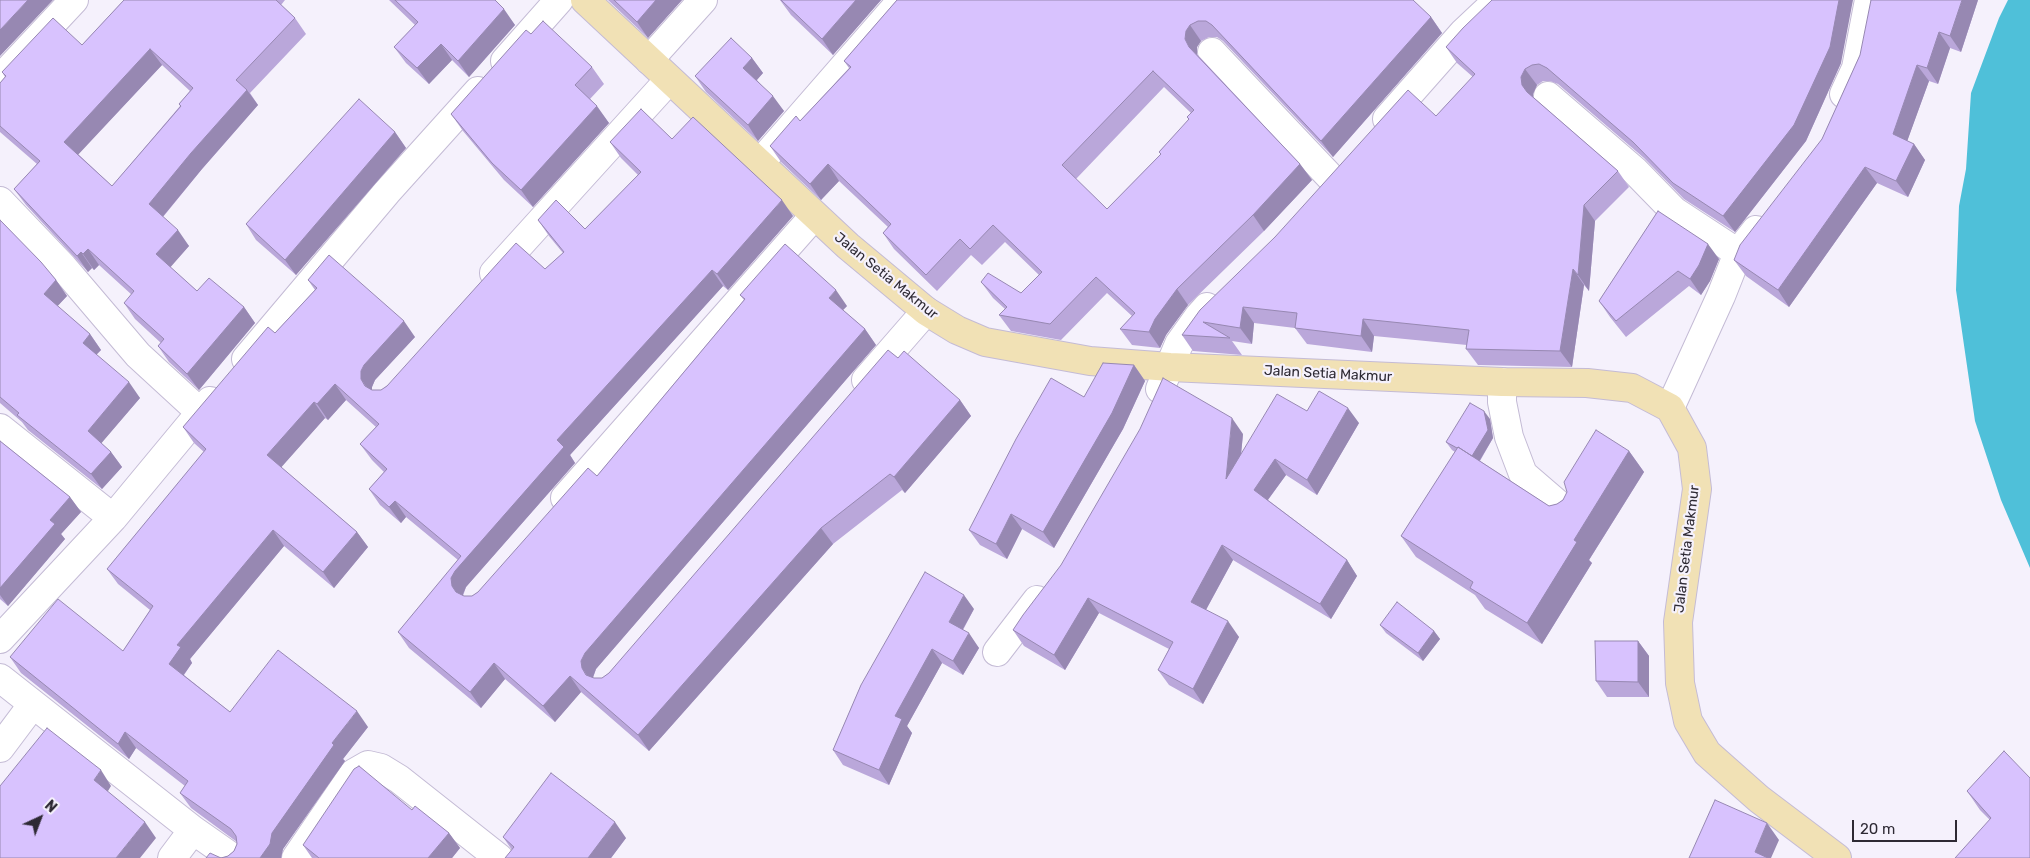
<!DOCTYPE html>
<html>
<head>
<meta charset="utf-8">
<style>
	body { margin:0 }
	#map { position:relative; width:2030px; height:858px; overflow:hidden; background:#f5f1fc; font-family:Rubik,sans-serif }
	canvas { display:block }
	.north { position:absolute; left:15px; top:793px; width:50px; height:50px; -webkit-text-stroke:4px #f5f1fc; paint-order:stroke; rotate:43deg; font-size:14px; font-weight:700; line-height:20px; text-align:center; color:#2e2a34 }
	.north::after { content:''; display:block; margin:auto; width:18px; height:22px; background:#2e2a34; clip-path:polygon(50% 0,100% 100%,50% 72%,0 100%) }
	.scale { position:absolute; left:1852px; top:820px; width:105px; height:22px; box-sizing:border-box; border:2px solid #2e2a34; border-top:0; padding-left:6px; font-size:15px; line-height:18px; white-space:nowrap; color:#2e2a34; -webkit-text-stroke:4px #f5f1fc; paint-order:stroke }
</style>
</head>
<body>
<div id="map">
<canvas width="2030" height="858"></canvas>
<div class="north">N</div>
<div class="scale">20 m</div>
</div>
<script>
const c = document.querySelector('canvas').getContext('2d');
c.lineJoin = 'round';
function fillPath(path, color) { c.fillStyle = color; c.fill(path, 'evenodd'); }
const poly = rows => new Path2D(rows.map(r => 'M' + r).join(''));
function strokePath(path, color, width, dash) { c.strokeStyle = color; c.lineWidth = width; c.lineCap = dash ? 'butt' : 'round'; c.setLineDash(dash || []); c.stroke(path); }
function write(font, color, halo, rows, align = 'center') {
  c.font = font + ' Rubik,sans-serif'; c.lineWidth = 4.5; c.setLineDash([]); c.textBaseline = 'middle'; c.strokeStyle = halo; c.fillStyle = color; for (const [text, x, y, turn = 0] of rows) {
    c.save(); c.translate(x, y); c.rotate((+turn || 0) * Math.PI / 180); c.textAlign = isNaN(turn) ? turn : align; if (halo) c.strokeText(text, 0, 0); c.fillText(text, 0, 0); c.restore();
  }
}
fillPath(poly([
	[2008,0,2030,0,2030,568,2001,500,1975,421,1956,290,1959,206,1966,169,1971,93,1999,18]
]), '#4fc0d9');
const street = poly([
	[1212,52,1333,180],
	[649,60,703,0],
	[505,61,559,0],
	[0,79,74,0],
	[1844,94,1856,68,1869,0],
	[1548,96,1634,170,1674,211,1738,253],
	[1387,119,1463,33,1498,0],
	[759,164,902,0],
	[0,201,63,267,138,355,200,412],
	[494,273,669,80],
	[246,359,387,192,478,91],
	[866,380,926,311],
	[1502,382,1502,402,1509,437,1523,474,1566,511],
	[1160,389,1179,344,1199,316,1207,307],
	[1670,408,1721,296,1738,253,1756,230],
	[0,428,113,518],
	[565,498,814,216],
	[0,639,113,518,210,401],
	[997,652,1037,600],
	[0,678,193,830,233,858],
	[0,748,33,704],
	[172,858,193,830],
	[296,858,354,773,368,765,381,768,399,779,499,858]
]);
const secondary = poly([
	[585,0,848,246,926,311,957,330,985,342,1090,361,1170,367,1502,382,1587,383,1632,388,1670,408,1692,448,1697,489,1678,622,1680,683,1688,721,1707,753,1759,799,1837,858]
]);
strokePath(street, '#c4bbd5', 30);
strokePath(secondary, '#c4bbd5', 30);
strokePath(street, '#fff', 28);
strokePath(secondary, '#f1e1b5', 28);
fillPath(poly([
	[124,0,285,0,281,5,295,18,306,34,250,93,258,105,202,169,163,217,189,246,170,267,197,291,244,307,255,323,199,390,169,362,158,346,161,343,135,319,124,303,132,295,99,265,94,270,92,268,88,272,26,205,14,189,37,164,0,132,0,83,5,77,2,72,82,45],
	[162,65,190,91,179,104,180,106,112,186,78,154],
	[389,0,495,0,515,25,469,77,452,60,429,84,406,63,394,47,415,25],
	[608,0,682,0,648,38],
	[780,0,881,0,833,55,791,15],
	[897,0,1431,17,1442,33,1333,157,1223,41,1217,37,1209,37,1201,41,1197,47,1197,54,1300,164,1312,180,1264,231,1188,305,1166,335,1160,348,1132,345,1120,329,1132,316,1107,293,1061,340,1011,331,999,315,1005,309,993,298,981,282,1021,293,1039,275,1005,242,982,265,971,255,937,291,894,249,883,233,888,227,839,181,821,200,781,162,770,146,800,121,849,68,844,61],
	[1164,87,1191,113,1187,117,1189,120,1159,152,1161,154,1107,209,1076,179],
	[1978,0,1961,52,1950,48,1938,84,1929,81,1907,141,1914,144,1925,160,1908,197,1877,183,1789,307,1746,276,1734,260,1822,139,1860,55],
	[531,34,592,67,604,84,590,99,609,123,533,207,504,180,463,131,451,114],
	[1446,47,1841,63,1806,141,1735,232,1684,199,1644,158,1558,84,1550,81,1543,81,1537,85,1533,94,1533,97,1618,171,1629,187,1595,221,1589,291,1584,285,1572,367,1478,365,1466,349,1467,345,1374,336,1372,352,1307,344,1295,328,1254,323,1252,344,1232,341,1242,355,1193,351,1182,335,1436,116,1473,77,1457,63],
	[752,58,763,73,757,80,784,111,758,141,706,92,695,76],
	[395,132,406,148,296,275,256,240,246,224],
	[672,139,793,216,728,290,723,286,570,455,575,463,466,587,463,596,472,596,478,592,597,476,744,300,740,295,847,306,843,310,865,329,876,345,596,669,593,678,602,678,609,673,898,358,960,400,971,416,905,493,902,490,833,544,649,751,581,692,555,722,505,679,481,708,409,648,398,632,458,560,406,517,401,523,380,505,369,489,384,472,372,460,360,444,376,427,346,400,328,420,325,418,281,467,357,532,368,547,334,588,284,546,190,659,192,663,184,675,230,712,368,727,343,759,345,761,283,849,281,858,206,858,221,858,228,856,234,851,237,844,237,842,191,808,180,793,185,786,136,748,129,759,21,673,10,657,123,651,150,610,118,584,107,569,204,452,194,443,183,427,275,333,315,290,308,280,415,337,375,380,372,387,372,390,381,390,545,269,563,253,549,236,538,220,585,229,638,175,621,158,610,142],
	[1658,211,1719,259,1710,281,1701,295,1689,286,1626,337,1610,317,1599,301],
	[0,220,56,280,67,296,57,306,90,334,101,350,96,355,140,398,101,443,111,452,122,467,102,489,28,430,22,422,0,403],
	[1134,365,1145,381,1123,429,1054,548,1022,529,1007,559,980,545,969,530,1084,397],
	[1307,411,1359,423,1317,495,1286,475,1268,500,1347,560,1357,576,1331,619,1233,560,1206,610,1239,637,1203,704,1169,685,1158,670,1169,649,1099,613,1065,670,1024,646,1013,630,1243,434,1241,455],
	[1490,419,1493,438,1480,461,1549,506,1557,504,1629,451,1644,472,1589,560,1592,563,1542,644,1485,609,1475,595,1416,557,1401,536,1455,452,1452,450,1446,442],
	[0,441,70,497,81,512,61,534,65,539,8,606,0,599],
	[974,609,963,630,979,648,963,675,942,663,907,726,912,733,889,785,843,765,833,750,861,685],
	[1380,625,1434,631,1440,639,1423,661,1386,633],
	[1638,641,1649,656,1649,697,1607,697,1596,681],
	[2030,778,1990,820,1980,810,1967,791],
	[412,810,449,833,460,848,452,858,312,858,303,845],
	[503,837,626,838,611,858,505,858,512,850]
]), '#baa7da');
fillPath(poly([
	[28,0,53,0,0,56,0,30],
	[656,0,682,0,648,38,637,22],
	[856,0,881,0,833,55,822,39],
	[1839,0,1853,0,1841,63,1806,141,1735,232,1723,216],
	[1962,0,1978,0,1961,52,1950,36],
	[504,9,515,25,469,77,458,61],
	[1431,17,1442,33,1333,157,1321,141],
	[1190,25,1201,41,1197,47,1197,55,1189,47,1185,39,1186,31],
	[1939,32,1950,48,1938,84,1927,68],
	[441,44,452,60,429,84,417,68],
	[150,49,162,65,76,157,64,142],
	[752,58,763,73,754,83,743,68],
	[1917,65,1929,81,1904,150,1893,134],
	[1525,69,1537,85,1533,94,1533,102,1522,85,1521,77],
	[247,90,258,105,202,169,160,220,149,204,191,153],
	[773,96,784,111,758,141,748,125],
	[597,106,609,123,533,207,521,190],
	[395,132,406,148,296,275,285,260],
	[1914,144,1925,160,1908,197,1896,181],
	[828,164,839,181,821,200,810,184],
	[1300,164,1312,180,1264,231,1253,215],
	[1865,167,1877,183,1789,307,1778,290],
	[782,200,793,216,728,290,717,274],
	[1584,205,1595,221,1589,291,1578,275],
	[178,230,189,246,168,270,156,254],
	[1708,244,1719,259,1710,281,1701,295,1690,279],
	[88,249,99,265,94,270,83,254],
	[81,252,92,268,88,272,77,256],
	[1573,269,1584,285,1572,367,1560,351],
	[712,270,723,286,570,455,575,463,466,587,463,594,463,602,452,586,451,578,455,571,557,440],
	[56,280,67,296,54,310,44,294],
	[1177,289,1188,305,1166,335,1160,348,1149,332,1155,319],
	[836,290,847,306,840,313,829,298],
	[244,307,255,323,199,390,187,374],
	[1243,307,1254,323,1252,344,1240,328],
	[1363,319,1374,336,1372,352,1361,336],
	[404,321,415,337,375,380,372,387,372,395,361,379,361,371,364,365],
	[865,329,876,345,596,669,593,677,593,684,582,668,581,661,585,653],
	[90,334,101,350,93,358,83,343],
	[1134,365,1145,381,1123,429,1054,548,1043,532],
	[129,382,140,398,99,446,88,431],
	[335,384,346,400,328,420,317,404],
	[960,400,971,416,905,493,894,477],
	[314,402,325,418,278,471,267,455],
	[1348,408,1359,423,1317,495,1307,480],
	[1484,411,1490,419,1493,438,1477,465,1472,457],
	[1232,418,1243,434,1237,495,1226,479],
	[1629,451,1644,472,1589,560,1592,563,1542,644,1527,623,1574,540],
	[111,452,122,467,102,489,91,474],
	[1275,459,1286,475,1264,505,1254,490],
	[70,497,81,512,61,534,65,539,8,606,0,595,0,588,50,520],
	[395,501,406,517,401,523,389,507],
	[1011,514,1022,529,1007,559,996,544],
	[821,528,833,544,649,751,638,735],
	[273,530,284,546,190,659,192,663,180,680,169,664,177,645],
	[357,532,368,547,334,588,323,572],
	[1222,545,1233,560,1202,617,1191,602],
	[1347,560,1357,576,1331,619,1320,604],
	[964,595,974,609,959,636,949,622],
	[1088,598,1099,613,1065,670,1054,655],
	[1228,621,1239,637,1203,704,1193,689],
	[1434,631,1440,639,1423,661,1418,653],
	[969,633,979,648,963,675,953,661],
	[1638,641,1649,656,1649,697,1638,682],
	[932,649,942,663,907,726,912,733,889,785,879,770,895,716],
	[494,663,505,679,481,708,470,692],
	[570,676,581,692,555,722,543,706],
	[357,711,368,727,343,759,345,761,283,849,281,858,260,858,272,833,332,743],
	[125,732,136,748,129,759,118,744],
	[101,770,111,786,105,796,94,780],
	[145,822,156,838,140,858,116,858],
	[615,822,626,838,611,858,588,858],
	[1767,823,1779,840,1771,858,1759,858,1755,852],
	[449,833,460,848,452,858,428,858]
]), '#9788b2');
const building = poly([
	[0,0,28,0,0,30,0,0],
	[124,0,276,0,295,18,236,80,247,90,191,153,149,204,178,230,156,254,197,291,209,278,244,307,187,374,158,346,164,339,124,303,134,291,88,249,83,254,81,252,77,256,14,189,40,161,0,126,0,83,6,76,2,72,53,18,82,45,124,0],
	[150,49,193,88,179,104,181,106,112,186,64,142,150,49],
	[395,0,495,0,504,9,458,61,441,44,417,68,394,47,418,22,395,0],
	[614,0,656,0,637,22,614,0],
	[781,0,856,0,822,39,781,0],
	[897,0,1413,0,1431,17,1321,141,1212,25,1206,21,1198,21,1190,25,1186,31,1185,39,1189,47,1300,164,1253,215,1177,289,1155,319,1149,332,1120,329,1135,313,1096,277,1050,324,999,315,1007,307,981,282,988,273,1021,293,1042,272,993,225,970,249,960,239,926,275,883,233,891,224,828,164,810,184,770,146,796,116,800,121,851,67,844,61,897,0],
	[1153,71,1194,110,1187,117,1189,119,1159,152,1161,154,1107,209,1062,165,1153,71],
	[1492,0,1839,0,1830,47,1794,125,1723,216,1673,183,1633,142,1547,68,1539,64,1532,65,1525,69,1521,77,1522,85,1527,92,1618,171,1584,205,1578,275,1573,269,1560,351,1466,349,1469,330,1363,319,1361,336,1295,328,1297,313,1243,307,1240,328,1203,322,1230,338,1182,335,1200,310,1275,237,1408,90,1436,116,1475,74,1446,47,1463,28,1492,0],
	[1871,0,1962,0,1950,36,1939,32,1927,68,1917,65,1893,134,1914,144,1896,181,1865,167,1778,290,1734,260,1740,245,1822,139,1860,55,1871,0],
	[543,21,592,67,575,85,597,106,521,190,492,163,451,114,526,30,531,34,543,21],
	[731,38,752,58,743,68,773,96,748,125,695,76,731,38],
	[359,99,395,132,285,260,246,224,359,99],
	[641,109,672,139,693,117,782,200,717,274,712,270,557,440,564,447,455,571,451,578,452,586,456,592,464,596,472,596,478,592,588,468,597,476,745,299,740,295,785,244,836,290,829,298,865,329,585,653,581,661,582,668,586,675,594,678,602,678,609,673,888,350,898,358,904,351,960,400,894,477,890,474,821,528,638,735,570,676,543,706,494,663,470,692,398,632,461,556,395,501,389,507,369,489,387,469,360,444,379,424,335,384,317,404,314,402,267,455,357,532,323,572,273,530,177,645,181,647,169,664,230,712,278,650,357,711,332,743,334,745,272,833,270,844,260,858,206,858,210,853,221,858,228,856,234,851,237,844,236,836,231,829,180,793,188,781,125,732,118,744,10,657,58,599,123,651,153,606,107,569,206,449,183,427,268,327,275,333,317,288,308,280,329,255,404,321,364,365,361,371,361,379,365,386,372,390,381,390,387,386,516,243,545,269,564,252,538,220,556,200,585,229,641,172,610,142,641,109],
	[1658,211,1708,244,1699,265,1690,279,1678,271,1616,321,1599,301,1658,211],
	[0,220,41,262,56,280,44,294,90,334,83,343,129,382,88,431,111,452,91,474,17,415,19,413,0,397,0,220],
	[1103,363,1134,365,1112,413,1043,532,1011,514,996,544,969,530,1016,439,1051,378,1084,397,1103,363],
	[1163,378,1232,418,1226,479,1277,394,1307,411,1319,391,1348,408,1307,480,1275,459,1254,490,1347,560,1320,604,1222,545,1191,602,1228,621,1193,689,1158,670,1173,642,1088,598,1054,655,1013,630,1023,615,1061,565,1140,429,1163,378],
	[1470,403,1484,411,1488,430,1472,456,1458,447,1457,448,1446,442,1470,403],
	[1596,430,1629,451,1574,540,1577,542,1527,623,1470,588,1473,582,1401,536,1458,447,1549,506,1557,504,1563,500,1567,492,1564,482,1596,430],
	[0,441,70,497,50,520,55,524,0,588,0,441],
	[925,572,964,595,949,622,969,633,953,661,932,649,895,716,902,719,879,770,833,750,861,685,925,572],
	[1397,602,1434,631,1418,653,1380,625,1397,602],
	[1595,641,1638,641,1638,682,1596,681,1595,641],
	[47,728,101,770,94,780,145,822,116,858,0,858,0,786,47,728],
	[2004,751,2030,778,2030,858,1955,858,1991,818,1967,791,2004,751],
	[359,766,412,810,415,806,449,833,428,858,319,858,303,845,354,769,359,766],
	[551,773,615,822,588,858,505,858,514,847,503,837,551,773],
	[1715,800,1767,823,1755,852,1768,858,1689,858,1715,800]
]);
fillPath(building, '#d8c2fe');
strokePath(building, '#9788b2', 1);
write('14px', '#2e2a34', '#f5f1fc', [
	["Jalan Setia Makmur",886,276,39],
	["Jalan Setia Makmur",1328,374,3],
	["Jalan Setia Makmur",1687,549,-83]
]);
</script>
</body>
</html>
